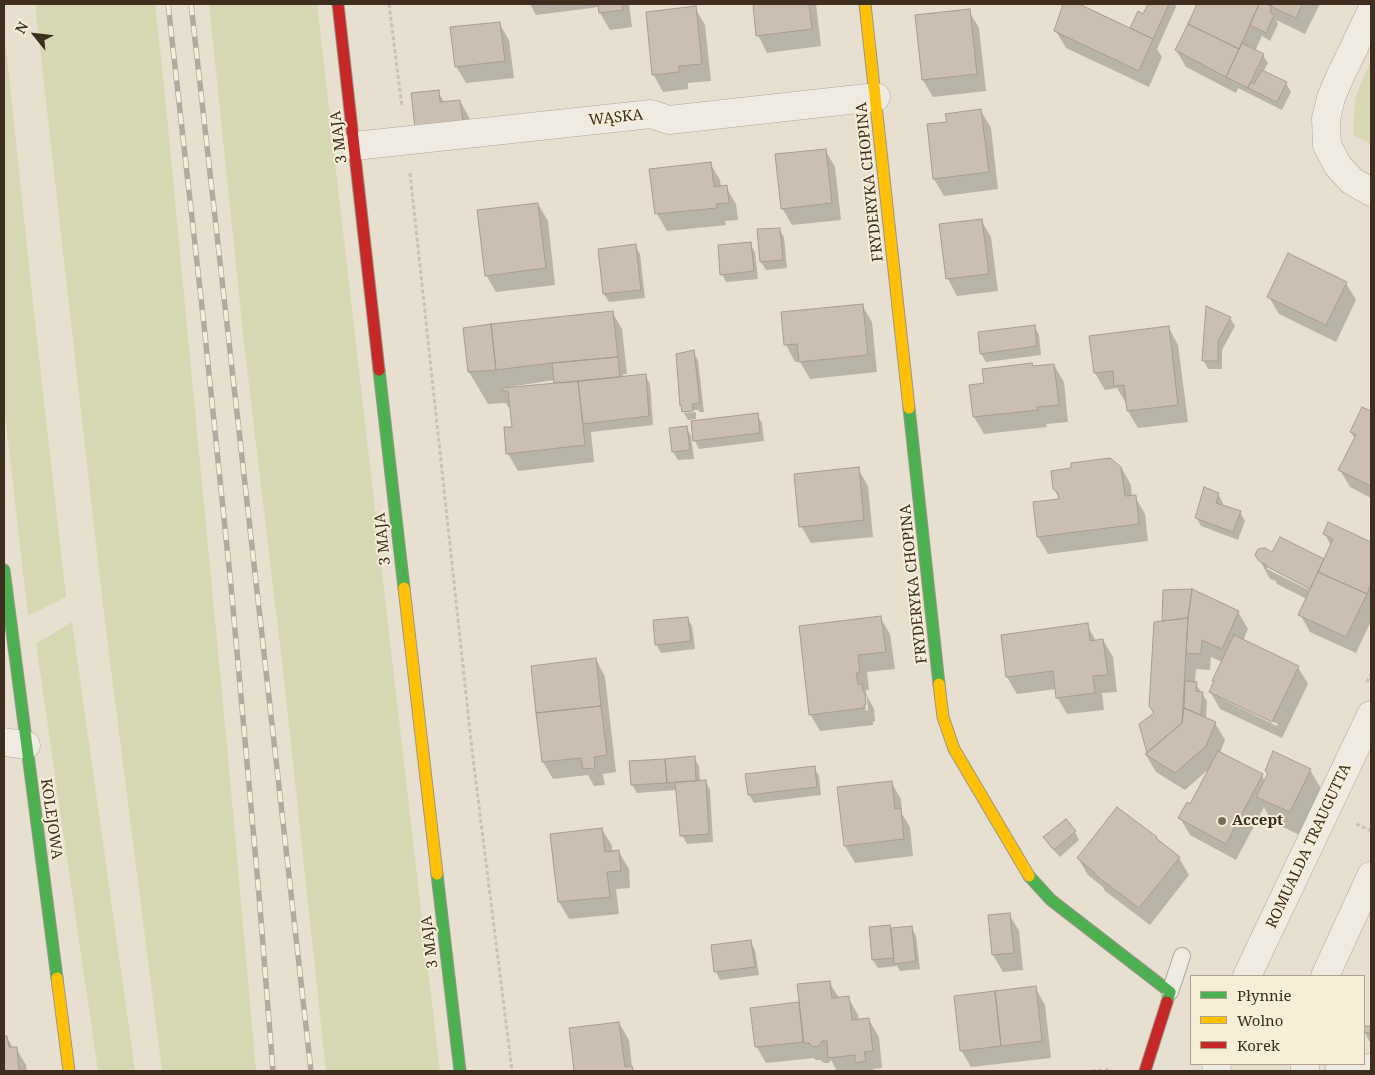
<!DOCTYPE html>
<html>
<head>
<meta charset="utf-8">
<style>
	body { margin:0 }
	#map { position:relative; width:1375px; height:1075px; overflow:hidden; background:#e7e0d1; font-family:"Noto Serif",serif }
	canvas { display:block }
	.frame { position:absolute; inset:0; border:5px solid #3d2e20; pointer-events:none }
	.legend { position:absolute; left:1190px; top:975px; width:175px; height:90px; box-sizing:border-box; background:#f7eed8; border:1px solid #ada18e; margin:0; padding:6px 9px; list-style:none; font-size:15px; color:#3d2e20 }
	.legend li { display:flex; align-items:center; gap:10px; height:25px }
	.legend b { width:25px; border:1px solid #ada18e }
	.north { position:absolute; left:10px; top:10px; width:50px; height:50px; -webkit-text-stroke:4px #f7eed8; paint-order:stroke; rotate:299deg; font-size:14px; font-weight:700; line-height:20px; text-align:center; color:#3d2e20 }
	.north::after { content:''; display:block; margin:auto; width:18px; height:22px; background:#3d2e20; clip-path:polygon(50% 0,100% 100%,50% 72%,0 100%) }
</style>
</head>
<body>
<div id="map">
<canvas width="1375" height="1075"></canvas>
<div class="frame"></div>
<ul class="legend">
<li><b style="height:6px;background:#4caf50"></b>Płynnie</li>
<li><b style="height:6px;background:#ffc107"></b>Wolno</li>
<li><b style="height:6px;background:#c62828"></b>Korek</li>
</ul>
<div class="north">N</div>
</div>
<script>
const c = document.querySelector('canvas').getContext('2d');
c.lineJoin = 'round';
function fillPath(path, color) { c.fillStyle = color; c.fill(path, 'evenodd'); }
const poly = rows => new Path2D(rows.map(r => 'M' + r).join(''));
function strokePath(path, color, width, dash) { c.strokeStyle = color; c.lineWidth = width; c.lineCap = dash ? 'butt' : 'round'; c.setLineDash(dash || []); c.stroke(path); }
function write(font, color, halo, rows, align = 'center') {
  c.font = font + ' "Noto Serif",serif'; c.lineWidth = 4; c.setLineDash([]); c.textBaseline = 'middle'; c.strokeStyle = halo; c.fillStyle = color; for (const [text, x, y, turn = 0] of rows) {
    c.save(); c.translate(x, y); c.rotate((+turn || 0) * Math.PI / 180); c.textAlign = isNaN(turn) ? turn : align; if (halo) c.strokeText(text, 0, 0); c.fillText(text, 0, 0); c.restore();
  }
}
fillPath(poly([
	[35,4,155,4,164,85,229,767,256,1071,162,1071,103,606],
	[209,4,317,4,419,894,440,1071,326,1071,284,679,244,343],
	[4,28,33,304,66,597,28,616,4,405],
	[1371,61,1371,144,1353,135,1355,99,1361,83],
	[72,622,135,1071,98,1071,36,644]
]), '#d6d7b3');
fillPath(poly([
	[530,4,629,4,632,27,610,30,600,13,599,7,536,15],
	[754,4,816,4,821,46,767,53,758,35],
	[1065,4,1076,4,1131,30,1138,13,1144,15,1149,4,1175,4,1176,7,1157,49,1162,57,1149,87,1066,48,1056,31],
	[1198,4,1320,4,1305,34,1276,20,1278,24,1270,41,1262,36,1255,51,1263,55,1268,63,1263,72,1286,83,1291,92,1282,110,1238,88,1236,93,1186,67,1176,50],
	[695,8,705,25,711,81,688,83,688,89,663,92,653,74],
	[969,11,979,28,986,91,933,97,923,80],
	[499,23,509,40,514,78,466,83,456,66],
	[438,92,444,102,460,101,474,126,477,147,431,152,417,127],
	[981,111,991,128,998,189,944,196,934,179,948,123],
	[825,150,835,167,841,220,792,225,782,208],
	[710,163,720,180,721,187,726,187,736,204,738,220,725,221,726,225,667,231,657,214],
	[538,204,548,221,555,285,496,292,486,275],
	[981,220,991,237,998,291,957,296,948,279,941,225],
	[779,229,784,237,787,268,766,270,761,262],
	[750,244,755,252,758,279,726,282,722,274],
	[635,246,640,254,645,298,609,302,604,294,599,250],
	[1346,283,1356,300,1336,342,1279,314,1269,297],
	[862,305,872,322,877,372,810,379,800,362,795,362,786,345],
	[612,312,622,329,627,374,623,374,623,378,645,375,650,384,653,425,591,432,594,462,518,471,508,454,513,428,511,407,508,407,506,403,488,404,469,372,464,329],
	[555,380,557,384,508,389,508,387],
	[1230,318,1235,326,1222,350,1222,369,1208,369,1204,361],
	[1034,326,1039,335,1041,355,986,362,981,354],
	[1169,328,1178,345,1188,422,1138,428,1128,411,1127,403,1126,403,1117,388,1105,390,1095,373],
	[693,352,698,360,704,412,699,412,699,410,684,410,684,413,681,405,678,355],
	[1054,365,1064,382,1068,422,1046,424,1047,427,984,434,974,417,985,384,1033,367],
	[1363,408,1371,413,1371,498,1350,487,1340,470,1355,439,1351,432],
	[696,412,696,419,688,420,684,413],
	[757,415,762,423,764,441,699,449,695,441,693,422],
	[686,427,691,436,694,459,678,460,673,452,670,429],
	[1121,467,1131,485,1132,497,1135,497,1145,514,1148,541,1048,554,1038,537,1034,503,1060,500,1054,489,1072,469],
	[858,469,868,486,873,537,811,543,801,526],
	[1218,494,1223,503,1222,506,1240,512,1245,521,1238,540,1201,526,1196,517],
	[1329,524,1371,544,1371,621,1356,653,1310,632,1300,614,1307,599,1277,584,1276,581,1270,579,1257,555,1273,554,1325,561,1331,546,1325,534],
	[1267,566,1317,590,1315,593,1267,569],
	[1165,591,1238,612,1248,629,1243,641,1298,667,1308,684,1282,738,1220,709,1210,691,1214,683,1213,681,1222,662,1211,657,1210,670,1196,669,1195,683,1207,701,1206,719,1215,723,1225,740,1220,753,1262,775,1265,782,1269,775,1266,771,1310,770,1325,795,1304,837,1272,822,1264,807,1236,860,1190,835,1180,818,1191,806,1211,767,1185,790,1156,772,1146,755,1148,753,1155,714],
	[1222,697,1278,724,1277,726,1222,699],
	[880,617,890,634,895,669,867,672,869,690,865,690,866,694,874,709,875,721,873,722,873,725,820,731,810,714],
	[864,694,867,697,868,710,866,711],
	[687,618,692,626,695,649,661,653,656,644],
	[1087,625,1096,641,1103,640,1113,657,1117,692,1102,693,1104,710,1067,714,1057,697,1057,689,1017,694,1007,677],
	[596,659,605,677,616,772,603,774,605,785,594,786,588,775,553,779,543,762,533,667],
	[694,758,699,766,700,782,706,782,710,790,713,842,687,844,682,835,677,790,637,793,632,785],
	[814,767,819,776,821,795,754,803,749,795,747,775],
	[891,782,901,799,902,814,910,827,913,856,855,863,845,846],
	[602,829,612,846,612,853,619,852,629,869,630,888,616,889,619,914,569,919,559,902,552,835],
	[1075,832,1079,840,1060,857,1049,845,1044,837],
	[1157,841,1179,858,1189,875,1150,925,1105,891,1103,887,1088,875,1078,858],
	[1009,914,1019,931,1023,970,1003,972,993,955],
	[890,926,891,929,911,927,916,936,920,969,900,971,897,966,878,968,873,960,870,928],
	[750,941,755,950,759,975,720,980,716,972],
	[829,982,839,998,848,997,858,1015,859,1020,869,1020,879,1037,882,1068,873,1069,874,1071,837,1071,831,1060,829,1063,824,1063,820,1060,815,1060,814,1058,766,1063,756,1046,751,1009,801,1003],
	[1035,987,1045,1005,1051,1058,971,1067,961,1050],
	[619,1023,629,1040,632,1068,634,1071,575,1071,571,1029],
	[1364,1027,1371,1027,1371,1041,1369,1041,1365,1033],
	[7,1037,13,1048,16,1048,26,1065,27,1071,4,1071,4,1038]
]), '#0003');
const building = poly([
	[598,4,622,4,623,10,599,13,598,4],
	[753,4,809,4,812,29,756,36,753,4],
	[1063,4,1079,4,1153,39,1139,71,1054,31,1063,4],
	[1148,4,1169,4,1153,39,1130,28,1138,11,1143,14,1148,4],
	[1197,4,1259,4,1239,49,1188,24,1197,4],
	[1259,4,1266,4,1272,6,1270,12,1274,15,1266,33,1250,25,1259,4],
	[1266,4,1302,4,1296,18,1266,4],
	[696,6,702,64,679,66,679,72,652,75,646,12,696,6],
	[970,9,977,74,922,80,915,15,970,9],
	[500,22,505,61,455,67,450,27,500,22],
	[1188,24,1239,49,1226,77,1175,50,1188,24],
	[1242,43,1264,54,1248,88,1226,77,1242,43],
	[1262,70,1287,82,1277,102,1248,88,1250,82,1254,84,1262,70],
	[439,90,440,102,460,100,463,122,415,128,411,93,439,90],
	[981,109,989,172,933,179,927,124,947,122,945,114,981,109],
	[826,149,832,203,781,209,775,154,826,149],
	[711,162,714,187,727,185,729,203,716,204,717,208,655,214,649,169,711,162],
	[538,203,546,268,485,276,477,210,538,203],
	[982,219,989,274,946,279,939,224,982,219],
	[780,228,783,260,760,262,757,229,780,228],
	[751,242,754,271,720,275,718,245,751,242],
	[636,244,641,290,603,294,598,249,636,244],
	[1288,253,1347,282,1326,325,1267,297,1288,253],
	[863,304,868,355,799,362,797,344,784,345,781,312,863,304],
	[1206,306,1231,317,1218,341,1218,361,1202,361,1206,306],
	[613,311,618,357,552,363,496,370,491,324,613,311],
	[491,324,496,370,468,372,463,328,491,324],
	[1035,325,1037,346,980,354,978,332,1035,325],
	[1169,326,1178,405,1127,411,1124,385,1114,386,1113,371,1094,373,1089,336,1169,326],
	[694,350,700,403,692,404,693,411,682,412,681,405,680,406,676,354,694,350],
	[618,357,620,377,561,383,561,382,554,383,552,363,618,357],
	[1032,363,1033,366,1054,364,1059,405,1037,407,1038,410,973,417,969,385,984,383,982,369,1032,363],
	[646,374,649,416,583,424,578,381,646,374],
	[578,381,585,445,506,454,504,427,512,427,508,391,502,391,502,388,578,381],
	[1362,407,1371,411,1371,486,1338,470,1356,435,1350,432,1362,407],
	[758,413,760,433,693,441,691,421,758,413],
	[687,426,690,450,672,452,669,428,687,426],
	[1110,458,1121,467,1125,496,1136,495,1139,524,1037,537,1033,502,1059,499,1058,493,1053,489,1051,471,1071,468,1071,463,1110,458],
	[859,467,864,520,799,527,794,474,859,467],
	[1204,487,1219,493,1216,503,1241,511,1233,532,1195,518,1204,487],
	[1328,522,1371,542,1371,584,1367,594,1318,572,1333,539,1323,534,1328,522],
	[1280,537,1324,559,1310,589,1266,566,1266,565,1259,561,1255,555,1258,549,1265,548,1272,552,1280,537],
	[1318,572,1367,594,1346,637,1298,615,1318,572],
	[1192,589,1188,618,1162,621,1163,590,1192,589],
	[1192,589,1239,611,1222,649,1202,640,1201,654,1186,653,1188,618,1192,589],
	[881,616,886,652,858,655,860,673,856,673,858,684,862,684,863,691,865,691,866,704,864,705,864,708,809,715,799,626,881,616],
	[688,617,691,641,655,645,653,620,688,617],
	[1188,618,1182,723,1147,753,1139,724,1154,713,1149,706,1154,622,1188,618],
	[1088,623,1090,641,1103,639,1108,675,1093,676,1095,693,1056,698,1053,671,1006,677,1001,635,1088,623],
	[1234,635,1299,666,1272,722,1209,692,1214,681,1212,681,1234,635],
	[596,658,601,706,536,713,531,666,596,658],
	[1185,681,1197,682,1196,691,1203,692,1201,715,1184,708,1185,681],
	[601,706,607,755,594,757,595,768,583,769,581,758,542,762,536,713,601,706],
	[1184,708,1216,722,1206,746,1175,773,1145,754,1182,723,1184,708],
	[1218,751,1263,774,1226,844,1178,818,1187,802,1190,804,1218,751],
	[1273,751,1311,769,1290,812,1256,797,1268,773,1265,771,1273,751],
	[695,756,696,781,667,783,665,759,695,756],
	[665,759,667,783,631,785,629,761,665,759],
	[815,766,817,787,748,795,745,774,815,766],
	[706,780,709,834,680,836,675,782,706,780],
	[892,781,895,809,901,808,904,839,844,846,837,787,892,781],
	[1117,807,1157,837,1156,838,1180,857,1139,908,1094,874,1095,873,1077,858,1117,807],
	[1066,819,1076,831,1054,850,1043,837,1066,819],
	[602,828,605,852,619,850,621,871,607,872,610,897,558,902,550,834,602,828],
	[1010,913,1014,953,992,955,988,915,1010,913],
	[890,925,894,958,872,960,869,927,890,925],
	[912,926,916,961,894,964,891,928,912,926],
	[751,940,755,967,714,972,711,945,751,940],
	[830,981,832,998,849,996,852,1020,869,1018,873,1051,864,1052,866,1061,855,1063,855,1055,828,1058,827,1041,822,1041,819,1046,813,1047,809,1043,804,1043,797,984,830,981],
	[1036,986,1042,1041,1001,1046,995,991,1036,986],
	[995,991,1001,1046,960,1051,954,996,995,991],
	[799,1002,803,1042,755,1047,750,1008,799,1002],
	[619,1022,625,1067,632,1066,633,1071,574,1071,569,1028,619,1022],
	[1364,1026,1371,1026,1371,1032,1364,1033,1364,1026],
	[4,1036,7,1036,9,1047,17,1047,19,1071,4,1071,4,1036]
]);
fillPath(building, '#cbbfb2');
strokePath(building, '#a89c90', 1);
const lane = poly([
	[1170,992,1182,956]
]);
const street = poly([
	[1371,12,1338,81,1331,98,1326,119,1327,145,1338,166,1352,181,1371,192],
	[355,146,651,114,669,120,876,97],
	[4,742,26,745],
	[1247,976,1371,715],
	[1325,976,1371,876],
	[1216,1064,1217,1071],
	[1305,1064,1305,1071],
	[1339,1071,1371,1068]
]);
const fast = poly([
	[379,370,404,588],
	[909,408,939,684],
	[4,570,57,978],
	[437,874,460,1071],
	[1029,876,1051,900,1170,992,1167,1002]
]);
const slow = poly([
	[865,4,909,408],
	[404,588,437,874],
	[939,684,943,717,954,749,1029,876],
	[57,978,69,1071]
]);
const jam = poly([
	[338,4,379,370],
	[1145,1071,1167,1002]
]);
strokePath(lane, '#ada599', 18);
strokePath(street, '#ada599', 29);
strokePath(fast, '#9c958a', 13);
strokePath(slow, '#9c958a', 13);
strokePath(jam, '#9c958a', 13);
strokePath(poly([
	[389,4,402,107],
	[410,173,472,750,512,1071],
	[1367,682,1371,674],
	[1356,824,1371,831],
	[1092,1071,1112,1069]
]), '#c8c2b9', 3, [4, 2.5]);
strokePath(lane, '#efebe3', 16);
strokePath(street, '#efebe3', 28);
strokePath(fast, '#4caf50', 11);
strokePath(slow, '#ffc107', 11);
strokePath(jam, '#c62828', 11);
const rail = poly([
	[168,4,204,325,231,586,259,895,273,1071],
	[191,4,311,1071]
]);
strokePath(rail, '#afaaa2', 5.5);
strokePath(rail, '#f7eed8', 4, [11]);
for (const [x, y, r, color] of [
	[1222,821,5,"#786c5e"]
]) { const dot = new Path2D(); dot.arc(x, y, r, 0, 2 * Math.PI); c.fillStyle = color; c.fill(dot); strokePath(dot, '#f7eed8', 2); }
write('15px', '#3d2e20', '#f7eed8', [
	["WĄSKA",616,118,-6],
	["3 MAJA",339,137,-97],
	["FRYDERYKA CHOPINA",870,182,-96],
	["3 MAJA",383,539,-96],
	["FRYDERYKA CHOPINA",914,584,-96],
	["KOLEJOWA",51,819,82],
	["ROMUALDA TRAUGUTTA",1309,846,-65],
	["3 MAJA",430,942,-97]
]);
write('bold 15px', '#3d2e20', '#f7eed8', [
	["Accept",1232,821]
], 'left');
</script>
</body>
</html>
